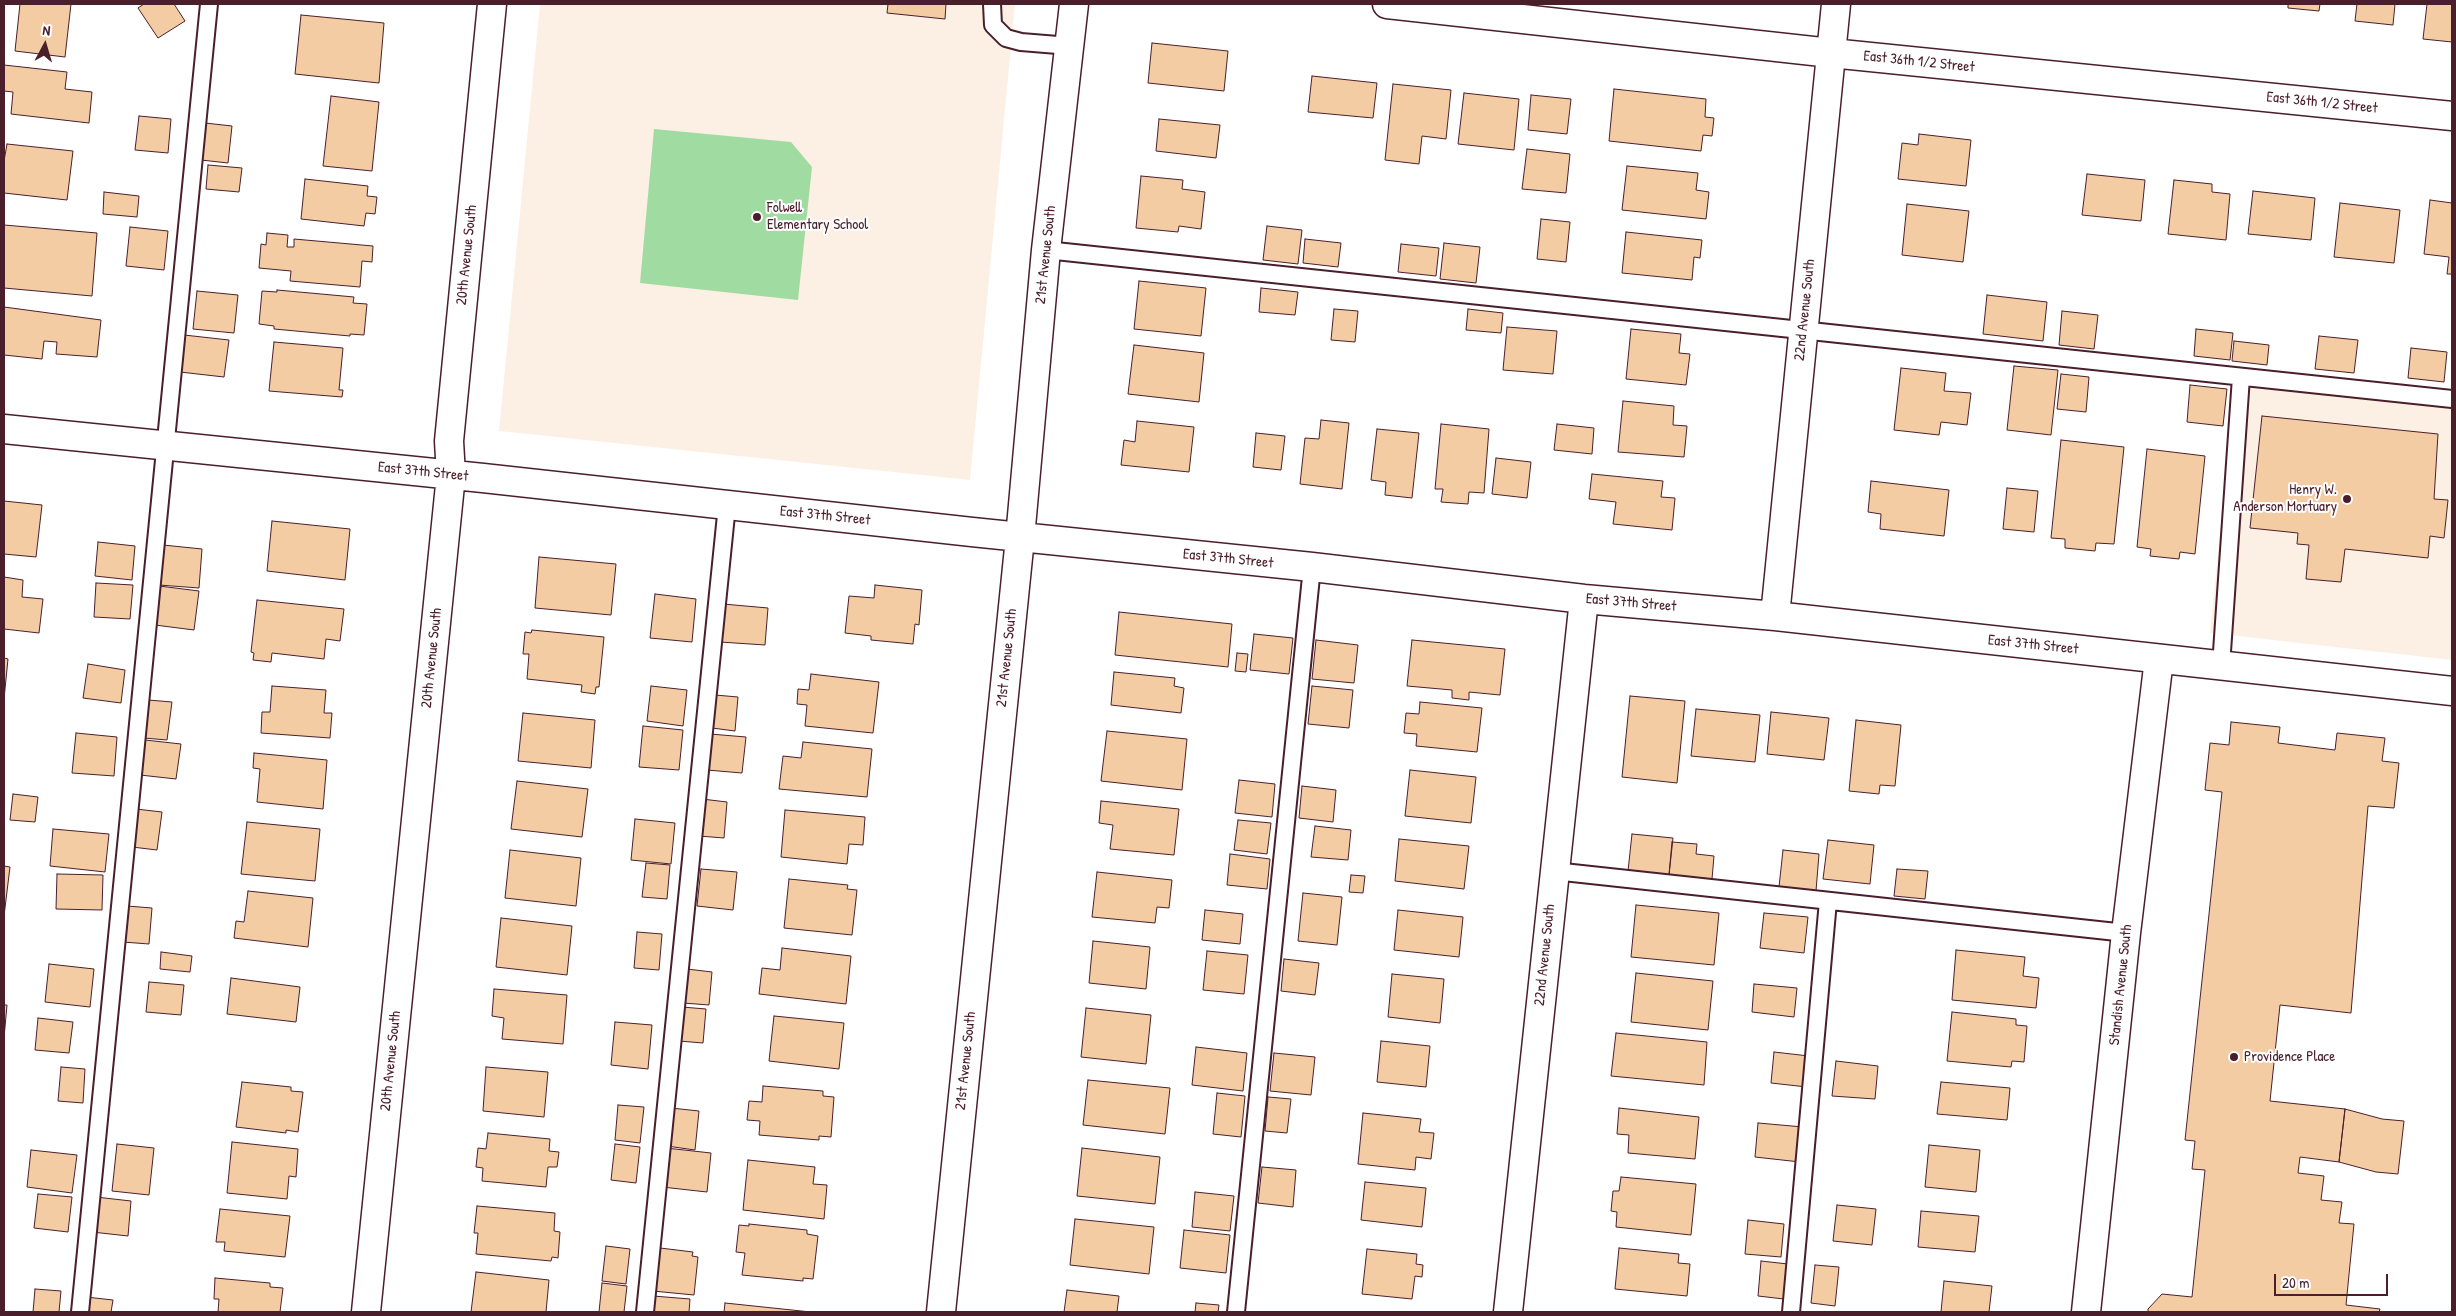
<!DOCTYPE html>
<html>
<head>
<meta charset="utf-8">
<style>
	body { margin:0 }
	#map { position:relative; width:2456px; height:1316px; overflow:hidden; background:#fff; font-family:"Patrick Hand",sans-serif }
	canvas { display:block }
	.frame { position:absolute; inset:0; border:5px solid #4a1f2b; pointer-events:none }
	.north { position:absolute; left:20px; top:20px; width:50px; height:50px; -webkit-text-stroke:4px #fff; paint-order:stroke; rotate:6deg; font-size:14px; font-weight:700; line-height:20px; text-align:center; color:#4a1f2b }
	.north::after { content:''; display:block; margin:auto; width:18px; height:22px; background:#4a1f2b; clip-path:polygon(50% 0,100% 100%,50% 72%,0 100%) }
	.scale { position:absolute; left:2274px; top:1274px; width:114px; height:22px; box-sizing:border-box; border:2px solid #4a1f2b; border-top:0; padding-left:6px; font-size:15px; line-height:18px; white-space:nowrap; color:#4a1f2b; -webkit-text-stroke:4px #fff; paint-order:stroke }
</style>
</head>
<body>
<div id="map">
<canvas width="2456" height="1316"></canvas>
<div class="frame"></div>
<div class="north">N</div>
<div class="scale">20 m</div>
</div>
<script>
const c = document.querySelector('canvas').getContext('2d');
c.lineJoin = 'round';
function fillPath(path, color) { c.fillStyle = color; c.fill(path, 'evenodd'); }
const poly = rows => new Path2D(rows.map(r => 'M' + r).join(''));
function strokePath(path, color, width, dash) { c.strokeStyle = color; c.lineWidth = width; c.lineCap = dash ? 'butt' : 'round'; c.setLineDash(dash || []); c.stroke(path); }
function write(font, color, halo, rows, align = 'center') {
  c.font = font + ' "Patrick Hand",sans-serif'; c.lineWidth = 4; c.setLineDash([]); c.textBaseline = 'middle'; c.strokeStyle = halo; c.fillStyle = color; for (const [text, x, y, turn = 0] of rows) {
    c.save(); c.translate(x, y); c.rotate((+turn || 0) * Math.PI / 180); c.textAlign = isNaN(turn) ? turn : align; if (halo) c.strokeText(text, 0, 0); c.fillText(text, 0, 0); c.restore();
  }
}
fillPath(poly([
	[540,4,1015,4,970,480,499,431],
	[2236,372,2452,393,2452,660,2210,633]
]), '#fcf0e4');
fillPath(poly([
	[654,129,791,142,812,167,798,300,640,283]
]), '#a0dba1');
const building = poly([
	[20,4,71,4,65,57,15,51,20,4],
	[144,4,174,4,185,21,158,38,138,8,144,4],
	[888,4,951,4,946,4,945,19,887,13,888,4],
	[2288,4,2320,4,2319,11,2288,8,2288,4],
	[2357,4,2395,4,2393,25,2355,21,2357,4],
	[2427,4,2452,4,2452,42,2423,39,2427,4],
	[301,15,384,23,379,83,295,74,301,15],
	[1152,43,1228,51,1224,91,1148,83,1152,43],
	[4,65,67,72,65,89,92,92,89,123,11,114,13,92,4,91,4,65],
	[1312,76,1377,83,1373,118,1308,112,1312,76],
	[1393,84,1451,90,1446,139,1422,136,1419,164,1385,160,1393,84],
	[1614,89,1706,99,1705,117,1714,118,1712,136,1703,135,1701,151,1609,141,1614,89],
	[1464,93,1519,99,1514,150,1458,144,1464,93],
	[1531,95,1571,99,1567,134,1528,130,1531,95],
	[331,96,379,102,372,171,323,166,331,96],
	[139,116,171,119,168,153,135,150,139,116],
	[1159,119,1220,125,1216,158,1156,151,1159,119],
	[205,123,232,126,228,163,201,160,205,123],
	[1919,134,1971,140,1966,186,1898,179,1902,143,1918,145,1919,134],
	[7,144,73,151,67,200,4,193,4,161,7,144],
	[1527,149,1570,154,1566,193,1522,189,1527,149],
	[208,165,242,168,239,192,206,189,208,165],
	[1627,166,1698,173,1696,190,1709,192,1706,219,1622,210,1627,166],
	[2087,174,2145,180,2141,221,2082,215,2087,174],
	[1141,176,1183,180,1182,189,1205,192,1201,229,1179,226,1178,232,1136,228,1141,176],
	[305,179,368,186,367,196,377,197,375,214,366,213,364,226,301,219,305,179],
	[2174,180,2212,184,2212,192,2230,194,2226,240,2168,234,2174,180],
	[2253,191,2315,198,2311,240,2248,234,2253,191],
	[104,192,139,196,137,217,103,214,104,192],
	[2430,200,2452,203,2452,274,2447,274,2449,257,2424,254,2430,200],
	[2340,203,2400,210,2394,263,2334,257,2340,203],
	[1907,204,1969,211,1963,262,1902,255,1907,204],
	[1541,219,1570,222,1566,262,1537,259,1541,219],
	[4,225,97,233,92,296,4,288,4,225],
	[1267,226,1302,230,1298,264,1263,260,1267,226],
	[130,227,168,231,164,270,126,266,130,227],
	[1626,232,1702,240,1700,258,1694,257,1692,280,1622,273,1626,232],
	[267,233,288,235,287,247,294,247,294,239,373,246,372,262,362,261,360,287,290,281,291,271,259,268,261,244,266,245,267,233],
	[1305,239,1341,243,1338,267,1303,263,1305,239],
	[1444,243,1480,247,1476,283,1440,279,1444,243],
	[1401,244,1439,248,1436,276,1398,272,1401,244],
	[1139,281,1206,288,1201,336,1134,329,1139,281],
	[1261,288,1298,292,1295,315,1259,312,1261,288],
	[277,290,354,297,353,303,367,304,364,335,350,334,350,336,274,329,274,326,259,324,262,291,277,292,277,290],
	[197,291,238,295,234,333,193,329,197,291],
	[1987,295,2047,302,2043,341,1983,334,1987,295],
	[4,307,101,320,97,357,56,354,57,342,44,341,42,359,4,355,4,307],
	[1334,309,1358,311,1355,342,1331,340,1334,309],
	[1468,309,1503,313,1501,333,1466,330,1468,309],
	[2062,311,2098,315,2094,349,2059,345,2062,311],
	[1507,327,1557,331,1553,374,1503,370,1507,327],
	[1631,329,1681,334,1679,353,1690,354,1686,385,1626,379,1631,329],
	[2196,329,2233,333,2230,360,2194,356,2196,329],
	[184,335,229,340,224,377,180,372,184,335],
	[2319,336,2358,340,2354,373,2315,369,2319,336],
	[2234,341,2269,345,2267,365,2232,361,2234,341],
	[274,342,343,348,339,390,343,390,342,397,269,391,274,342],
	[1134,345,1204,353,1199,402,1128,394,1134,345],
	[2411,348,2447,352,2444,382,2408,378,2411,348],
	[2014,366,2058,370,2051,435,2007,430,2014,366],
	[1901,368,1946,373,1944,391,1971,393,1967,425,1941,422,1939,435,1894,430,1901,368],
	[2061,374,2089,377,2086,412,2057,409,2061,374],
	[2190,385,2227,389,2223,426,2187,422,2190,385],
	[1623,401,1674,406,1673,425,1687,426,1684,457,1618,452,1623,401],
	[2262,416,2438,434,2434,499,2448,500,2444,538,2430,536,2428,558,2345,549,2341,582,2306,579,2309,545,2297,544,2298,533,2250,528,2262,416],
	[1321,420,1349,423,1342,489,1300,484,1305,438,1319,439,1321,420],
	[1137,421,1194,427,1189,472,1121,465,1124,440,1135,442,1137,421],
	[1441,424,1489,429,1484,493,1469,492,1468,504,1441,502,1443,489,1435,489,1441,424],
	[1557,424,1594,428,1592,454,1554,450,1557,424],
	[1377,429,1419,433,1412,498,1385,495,1386,482,1371,480,1377,429],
	[1256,433,1285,436,1281,470,1253,467,1256,433],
	[2061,440,2124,447,2114,544,2096,543,2095,551,2065,548,2065,539,2051,538,2061,440],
	[2147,449,2205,456,2195,554,2180,552,2179,559,2150,556,2151,549,2137,547,2147,449],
	[1496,458,1531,462,1527,498,1492,494,1496,458],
	[1592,474,1663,481,1661,497,1675,498,1672,530,1613,524,1616,502,1589,499,1592,474],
	[1871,481,1949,490,1944,536,1880,529,1881,514,1868,512,1871,481],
	[2007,488,2038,491,2034,532,2003,529,2007,488],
	[4,501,42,505,36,557,4,554,4,501],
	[272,521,350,529,345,580,267,571,272,521],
	[98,542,135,546,132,580,95,576,98,542],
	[163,545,202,549,199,588,159,585,163,545],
	[539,557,616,564,611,615,535,608,539,557],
	[4,577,23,580,22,597,43,599,39,633,4,629,4,577],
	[96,583,133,585,130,619,94,617,96,583],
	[875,585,922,590,919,625,915,624,913,644,871,640,871,636,845,633,849,596,874,598,875,585],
	[159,586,199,591,194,630,155,625,159,586],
	[655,594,696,599,692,642,650,638,655,594],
	[257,600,344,609,340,641,326,639,324,659,272,653,271,662,253,660,254,653,251,652,257,600],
	[723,604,768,608,765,645,720,642,723,604],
	[1119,612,1232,624,1228,667,1115,655,1119,612],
	[532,630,604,637,599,687,596,687,595,694,581,692,582,685,527,679,529,654,523,654,525,632,531,633,532,630],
	[1254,634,1293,638,1289,674,1250,670,1254,634],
	[1316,640,1358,645,1354,683,1312,679,1316,640],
	[1412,640,1505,649,1500,695,1469,692,1469,700,1452,698,1452,690,1407,686,1412,640],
	[1237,653,1248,654,1246,672,1235,671,1237,653],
	[4,658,8,659,4,699,4,658],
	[88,664,125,670,121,703,83,698,88,664],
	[1114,672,1175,678,1174,686,1184,688,1181,713,1111,705,1114,672],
	[811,674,879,682,873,733,805,726,807,705,797,704,798,689,809,690,811,674],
	[272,686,326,690,324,713,332,713,330,738,261,733,262,712,270,712,272,686],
	[651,686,687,690,683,726,647,721,651,686],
	[1312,686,1353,690,1349,728,1308,724,1312,686],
	[715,695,738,697,735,731,712,728,715,695],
	[1630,696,1685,701,1677,783,1622,777,1630,696],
	[148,700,172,702,167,740,144,738,148,700],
	[1420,702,1482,708,1477,752,1416,746,1417,734,1404,733,1406,713,1419,714,1420,702],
	[1696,709,1760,715,1755,762,1691,756,1696,709],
	[1771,712,1829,718,1824,760,1767,754,1771,712],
	[523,713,595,720,591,768,518,761,523,713],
	[1856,720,1901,725,1895,786,1880,785,1879,794,1849,791,1856,720],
	[2231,722,2280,727,2278,743,2335,750,2337,733,2385,738,2382,761,2399,763,2394,808,2368,806,2351,1013,2280,1005,2270,1101,2345,1109,2339,1162,2300,1157,2298,1173,2324,1176,2321,1200,2342,1202,2339,1223,2354,1224,2346,1305,2380,1309,2379,1312,2148,1312,2148,1309,2162,1294,2192,1297,2205,1170,2192,1169,2195,1141,2185,1140,2222,792,2205,790,2210,743,2229,745,2231,722],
	[643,726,683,730,679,770,639,767,643,726],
	[1107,731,1187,739,1182,790,1101,781,1107,731],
	[76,733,117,737,114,776,72,773,76,733],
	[710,734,746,737,742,773,707,770,710,734],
	[145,740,181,744,176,779,140,775,145,740],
	[803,742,872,749,867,797,779,789,783,756,801,758,803,742],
	[254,753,327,760,323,809,257,802,260,769,253,768,254,753],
	[1410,770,1476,777,1471,823,1405,816,1410,770],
	[1239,780,1275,784,1272,817,1235,813,1239,780],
	[517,781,588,789,582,837,511,829,517,781],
	[1302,786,1336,790,1333,822,1299,818,1302,786],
	[13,794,38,797,35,822,10,820,13,794],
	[702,799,727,802,724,838,699,836,702,799],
	[1101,801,1179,809,1174,855,1110,849,1113,825,1099,823,1101,801],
	[136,809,162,812,157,850,132,847,136,809],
	[785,810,865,817,863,845,849,844,847,864,781,857,785,810],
	[635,819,675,823,671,864,631,860,635,819],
	[1238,820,1271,823,1267,854,1234,850,1238,820],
	[247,822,320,829,315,881,241,874,247,822],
	[1315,826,1351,830,1348,860,1311,857,1315,826],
	[53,829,109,834,105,872,50,866,53,829],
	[1632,834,1673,838,1669,875,1628,871,1632,834],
	[1399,839,1469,846,1464,889,1395,881,1399,839],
	[1828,840,1874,845,1870,884,1823,879,1828,840],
	[1672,842,1697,844,1696,854,1714,856,1712,879,1669,875,1672,842],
	[510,850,581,858,576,906,505,898,510,850],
	[1783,850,1819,854,1816,891,1779,887,1783,850],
	[1230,854,1270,859,1267,889,1227,885,1230,854],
	[646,863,670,865,667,899,642,897,646,863],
	[4,866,10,867,4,916,4,866],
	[701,869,737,872,733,910,697,906,701,869],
	[1897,869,1928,871,1925,899,1894,896,1897,869],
	[1097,872,1172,880,1169,908,1157,907,1155,923,1092,917,1097,872],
	[57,874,103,875,102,910,56,909,57,874],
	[1351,875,1365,876,1363,893,1349,892,1351,875],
	[789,879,848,885,847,889,857,890,852,935,784,928,789,879],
	[248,891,313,898,308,947,234,938,236,921,244,922,248,891],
	[1303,893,1342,897,1337,945,1298,941,1303,893],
	[1636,905,1719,913,1714,965,1631,957,1636,905],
	[127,906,152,908,149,944,123,942,127,906],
	[1205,910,1243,914,1240,944,1202,940,1205,910],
	[1398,910,1463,917,1459,957,1394,950,1398,910],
	[1764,913,1808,917,1804,953,1760,948,1764,913],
	[501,918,572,926,567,975,496,967,501,918],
	[637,932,662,934,659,970,634,968,637,932],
	[1093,941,1150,947,1146,989,1089,983,1093,941],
	[782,948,851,956,846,1004,759,994,762,968,780,970,782,948],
	[1956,950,2025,957,2023,976,2039,978,2036,1008,1952,1000,1956,950],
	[1207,951,1248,955,1244,994,1203,990,1207,951],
	[161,952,192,956,190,972,160,969,161,952],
	[1284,959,1319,963,1315,995,1281,991,1284,959],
	[49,964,94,969,90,1007,45,1002,49,964],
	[687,969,712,972,709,1005,683,1003,687,969],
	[1636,973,1713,981,1708,1030,1631,1022,1636,973],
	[1392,974,1444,979,1440,1023,1388,1017,1392,974],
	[231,978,300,987,296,1022,227,1014,231,978],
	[149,982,184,985,181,1015,146,1012,149,982],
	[1754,984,1797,988,1794,1017,1752,1012,1754,984],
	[494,989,567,995,563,1044,502,1039,504,1018,492,1016,494,989],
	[4,1005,7,1005,4,1038,4,1005],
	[682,1007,706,1009,703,1043,679,1041,682,1007],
	[1086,1008,1151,1015,1146,1064,1081,1057,1086,1008],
	[1952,1012,2016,1019,2016,1025,2027,1026,2024,1062,2012,1061,2011,1067,1947,1061,1952,1012],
	[774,1016,844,1023,839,1069,769,1061,774,1016],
	[38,1018,73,1022,69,1053,35,1050,38,1018],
	[615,1022,652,1025,648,1069,611,1065,615,1022],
	[1616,1033,1707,1042,1704,1085,1611,1076,1616,1033],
	[1381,1041,1430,1046,1426,1087,1377,1082,1381,1041],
	[1196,1047,1247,1053,1243,1091,1192,1085,1196,1047],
	[1774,1052,1809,1056,1807,1087,1771,1083,1774,1052],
	[1274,1053,1315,1057,1311,1095,1270,1091,1274,1053],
	[1836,1061,1878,1066,1875,1099,1832,1096,1836,1061],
	[61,1067,85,1069,83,1103,58,1101,61,1067],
	[486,1067,548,1072,544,1117,483,1111,486,1067],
	[1088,1080,1170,1088,1165,1134,1083,1125,1088,1080],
	[242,1082,291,1087,291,1091,303,1092,298,1132,286,1130,286,1133,236,1127,242,1082],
	[1941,1082,2010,1088,2007,1120,1937,1114,1941,1082],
	[763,1086,823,1091,823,1096,834,1097,831,1137,819,1136,819,1140,759,1135,760,1121,747,1120,749,1101,762,1102,763,1086],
	[1217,1093,1245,1096,1241,1137,1213,1134,1217,1093],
	[1268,1097,1291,1099,1287,1133,1265,1131,1268,1097],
	[618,1105,644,1107,640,1143,615,1140,618,1105],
	[671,1108,699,1111,695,1150,667,1146,671,1108],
	[1619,1108,1699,1117,1695,1159,1628,1153,1629,1135,1617,1134,1619,1108],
	[2345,1109,2382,1119,2404,1121,2398,1174,2376,1172,2339,1162,2345,1109],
	[1363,1113,1421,1119,1419,1132,1434,1133,1431,1159,1416,1157,1415,1170,1358,1164,1363,1113],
	[1758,1123,1803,1127,1800,1162,1755,1157,1758,1123],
	[488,1133,550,1139,549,1151,559,1152,557,1167,548,1167,546,1187,482,1181,483,1168,476,1167,478,1148,486,1149,488,1133],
	[232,1142,298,1149,296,1177,289,1176,287,1199,227,1193,232,1142],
	[117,1144,154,1148,149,1195,112,1191,117,1144],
	[615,1144,640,1147,636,1183,611,1180,615,1144],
	[1929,1145,1980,1150,1976,1192,1925,1187,1929,1145],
	[666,1148,711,1153,707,1192,662,1187,666,1148],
	[1082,1148,1160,1157,1155,1204,1077,1196,1082,1148],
	[31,1150,77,1155,72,1193,27,1187,31,1150],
	[748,1160,815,1167,813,1184,827,1185,824,1219,743,1210,748,1160],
	[1262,1167,1296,1170,1293,1207,1258,1203,1262,1167],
	[1621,1177,1696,1184,1691,1235,1616,1227,1617,1212,1611,1211,1613,1191,1619,1191,1621,1177],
	[1365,1182,1426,1188,1422,1227,1361,1220,1365,1182],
	[1195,1192,1234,1196,1230,1231,1192,1227,1195,1192],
	[38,1194,72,1197,68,1232,34,1228,38,1194],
	[96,1197,131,1201,128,1236,92,1232,96,1197],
	[1837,1205,1876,1209,1872,1245,1833,1241,1837,1205],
	[477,1206,555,1213,554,1231,560,1232,558,1258,552,1257,551,1261,476,1254,478,1233,474,1233,477,1206],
	[220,1209,290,1216,285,1257,224,1251,225,1242,216,1242,220,1209],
	[1921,1211,1979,1216,1975,1252,1918,1247,1921,1211],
	[1075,1219,1154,1227,1149,1274,1070,1265,1075,1219],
	[1748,1220,1784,1224,1781,1257,1745,1254,1748,1220],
	[749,1224,807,1230,807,1234,818,1236,813,1279,803,1278,803,1281,742,1275,745,1253,736,1252,739,1225,749,1226,749,1224],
	[1184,1230,1230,1235,1226,1273,1180,1268,1184,1230],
	[606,1246,630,1249,626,1284,602,1281,606,1246],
	[660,1248,693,1252,692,1256,698,1257,694,1295,653,1291,656,1252,660,1252,660,1248],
	[1619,1248,1679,1254,1678,1263,1690,1264,1687,1296,1615,1289,1619,1248],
	[1367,1249,1417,1254,1416,1264,1423,1265,1422,1277,1415,1276,1412,1299,1362,1294,1367,1249],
	[1761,1261,1788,1264,1784,1299,1758,1296,1761,1261],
	[1815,1265,1839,1267,1835,1306,1811,1303,1815,1265],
	[476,1272,549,1280,546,1312,471,1312,476,1272],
	[215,1278,270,1283,270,1287,283,1288,280,1312,218,1312,219,1299,214,1299,215,1278],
	[1944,1281,1992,1286,1989,1312,1941,1312,1944,1281],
	[602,1283,627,1286,624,1312,599,1312,602,1283],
	[35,1289,61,1291,59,1312,33,1312,35,1289],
	[1067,1290,1119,1296,1117,1312,1064,1312,1067,1290],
	[653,1296,690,1299,689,1312,651,1312,653,1296],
	[86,1297,113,1300,111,1312,84,1312,86,1297],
	[725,1303,811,1312,724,1312,725,1303],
	[1196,1303,1219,1305,1218,1312,1195,1312,1196,1303]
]);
fillPath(building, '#f4cca4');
strokePath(building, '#4a1f2b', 1);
const service = poly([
	[992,4,993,25,1006,38,1021,42,1070,46],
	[1046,250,2452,399],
	[2221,666,2241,377],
	[1554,871,2126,933],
	[80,1312,209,4],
	[645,1312,727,505],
	[1236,1312,1312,567],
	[1791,1312,1828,901]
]);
const minor = poly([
	[1387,4,1831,53,2452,116],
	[4,429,483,478,972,532,1312,567,1584,599,1775,616,2452,691],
	[1775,616,1836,4],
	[366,1312,451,475,449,441,492,4],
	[941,1312,1020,538,1046,250,1074,4],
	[1508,1312,1584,599],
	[2086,1312,2126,933,2159,659]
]);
strokePath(service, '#4a1f2b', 20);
strokePath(minor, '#4a1f2b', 31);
strokePath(service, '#fff', 16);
strokePath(minor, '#fff', 28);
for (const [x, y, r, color] of [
	[757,217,5,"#4a1f2b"],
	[2347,499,5,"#4a1f2b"],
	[2234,1057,5,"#4a1f2b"]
]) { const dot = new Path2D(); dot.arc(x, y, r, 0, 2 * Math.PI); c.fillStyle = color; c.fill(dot); strokePath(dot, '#fff', 2); }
write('15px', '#4a1f2b', '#fff', [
	["East 36th 1/2 Street",1919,62,6],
	["East 36th 1/2 Street",2322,103,6],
	["20th Avenue South",467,255,-84],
	["21st Avenue South",1046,255,-84],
	["22nd Avenue South",1805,310,-84],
	["East 37th Street",423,472,6],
	["East 37th Street",825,516,6],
	["East 37th Street",1228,559,6],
	["East 37th Street",1631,603,5],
	["East 37th Street",2033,645,6],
	["20th Avenue South",432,658,-84],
	["21st Avenue South",1007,658,-84],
	["22nd Avenue South",1545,955,-84],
	["Standish Avenue South",2121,985,-84],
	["20th Avenue South",391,1061,-84],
	["21st Avenue South",966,1061,-84]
]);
write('15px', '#4a1f2b', '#fff', [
	["Folwell",767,208],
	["Elementary School",767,225],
	["Henry W.",2337,490,"right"],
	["Anderson Mortuary",2337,507,"right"],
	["Providence Place",2244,1057]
], 'left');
</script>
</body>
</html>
